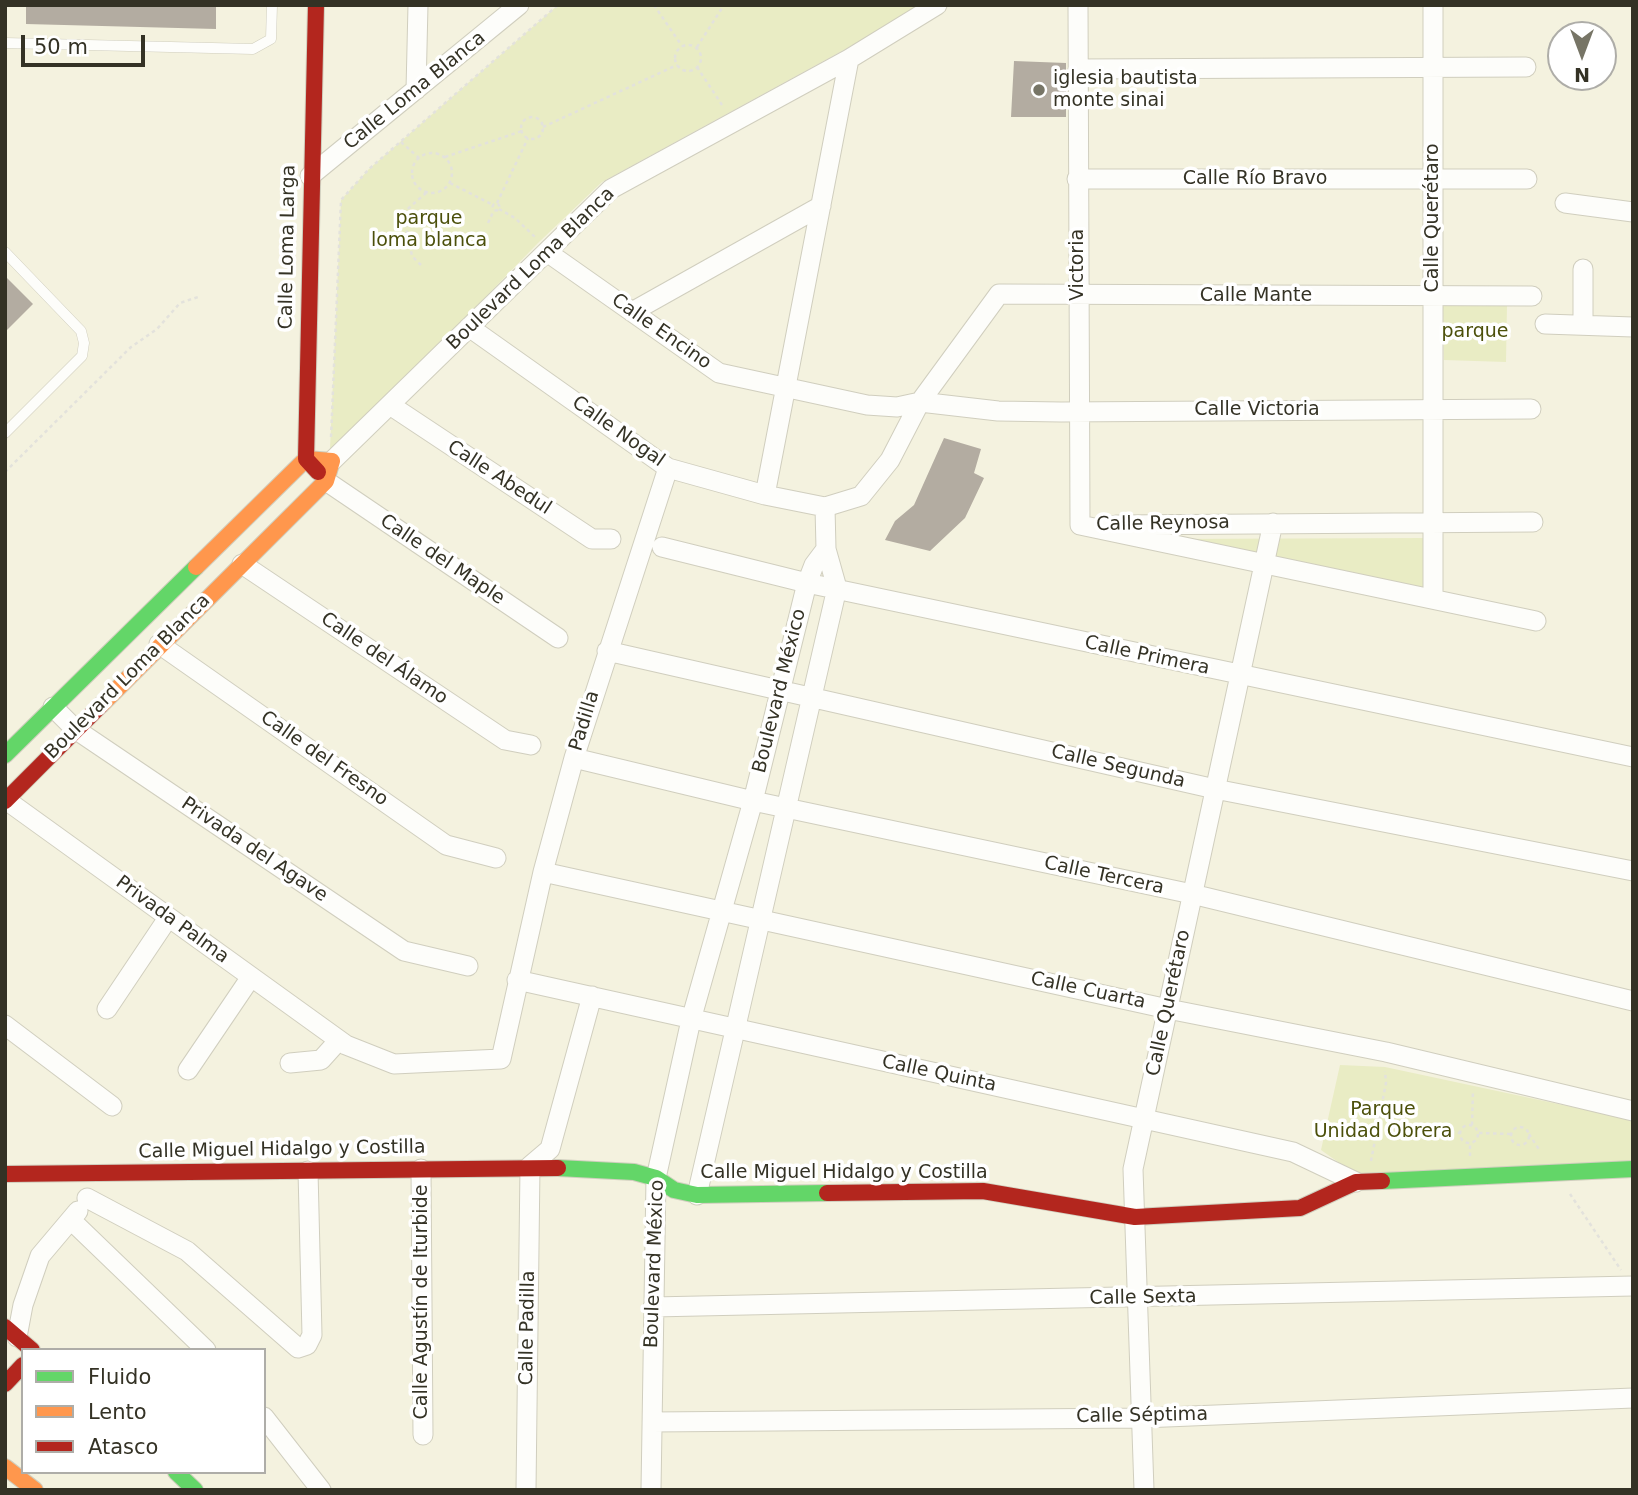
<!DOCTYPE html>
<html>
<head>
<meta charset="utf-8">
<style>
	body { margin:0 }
	#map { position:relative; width:1638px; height:1495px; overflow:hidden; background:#f4f2df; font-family:"DejaVu Sans",sans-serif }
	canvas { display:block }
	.frame { position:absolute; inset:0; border:7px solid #343225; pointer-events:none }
	.legend { position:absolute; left:21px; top:1348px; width:245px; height:126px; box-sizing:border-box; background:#fff; border:2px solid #aeada8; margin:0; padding:9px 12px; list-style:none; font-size:21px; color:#343225 }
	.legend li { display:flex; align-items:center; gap:14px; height:35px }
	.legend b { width:35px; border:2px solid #aeada8 }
	.north { position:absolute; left:1547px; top:21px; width:70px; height:70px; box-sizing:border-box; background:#fff; border:2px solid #aeada8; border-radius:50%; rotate:180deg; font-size:19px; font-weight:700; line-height:28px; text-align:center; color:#343225 }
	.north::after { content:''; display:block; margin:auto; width:24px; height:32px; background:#777566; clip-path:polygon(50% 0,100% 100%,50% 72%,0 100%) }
	.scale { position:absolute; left:21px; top:35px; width:124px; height:32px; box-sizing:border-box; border:4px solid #343225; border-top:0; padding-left:9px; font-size:21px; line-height:24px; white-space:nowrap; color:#343225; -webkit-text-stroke:5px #fff; paint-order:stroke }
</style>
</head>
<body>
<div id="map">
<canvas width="1638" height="1495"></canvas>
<div class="frame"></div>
<ul class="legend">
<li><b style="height:9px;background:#63d668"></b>Fluido</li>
<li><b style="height:9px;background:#ff974d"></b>Lento</li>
<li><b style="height:9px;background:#b3261e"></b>Atasco</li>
</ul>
<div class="north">N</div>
<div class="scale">50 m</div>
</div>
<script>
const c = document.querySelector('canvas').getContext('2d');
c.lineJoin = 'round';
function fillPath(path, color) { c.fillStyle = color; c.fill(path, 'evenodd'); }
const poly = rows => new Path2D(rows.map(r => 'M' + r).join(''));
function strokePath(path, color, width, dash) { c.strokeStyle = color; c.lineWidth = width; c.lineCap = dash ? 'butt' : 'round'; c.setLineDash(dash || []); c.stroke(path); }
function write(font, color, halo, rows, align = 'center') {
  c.font = font + ' "DejaVu Sans",sans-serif'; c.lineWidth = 7; c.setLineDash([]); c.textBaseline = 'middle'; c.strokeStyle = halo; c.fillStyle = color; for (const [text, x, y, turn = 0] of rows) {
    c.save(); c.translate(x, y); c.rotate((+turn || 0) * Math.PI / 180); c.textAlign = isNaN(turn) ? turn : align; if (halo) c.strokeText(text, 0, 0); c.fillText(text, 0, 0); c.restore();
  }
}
fillPath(poly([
	[558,5,926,5,602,182,538,243,340,447,330,449,341,200,369,169],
	[1443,305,1507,305,1506,362,1444,360],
	[1425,538,1424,590,1161,539],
	[1340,1065,1385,1067,1633,1120,1633,1164,1355,1174,1321,1150]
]), '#e9ecc4');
fillPath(poly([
	[26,5,216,5,216,29,26,24],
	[1014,61,1066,63,1066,117,1011,117],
	[5,276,33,304,5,332],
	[944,438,981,449,974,473,984,478,965,518,930,551,885,540,895,521,914,505]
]), '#b3aca1');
const lane = poly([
	[5,43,253,49,271,39,272,5],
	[5,252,81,331,84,343,82,356,5,433]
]);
const street = poly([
	[1078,5,1080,525],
	[1433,5,1433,598],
	[1078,69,1526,67],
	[416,90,418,5],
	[310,176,519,5],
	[1077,179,1527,179],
	[1565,203,1633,212],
	[547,252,719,373,867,405,897,407,920,402,998,411,1061,412,1531,409],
	[632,312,821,206],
	[1545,324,1633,327],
	[1583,325,1583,269],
	[469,327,668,468,765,495,825,507],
	[390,405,592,539,611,539],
	[332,461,611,189,849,59,937,5],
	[326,481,558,638],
	[765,495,849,59],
	[1080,525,1536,621],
	[1116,525,1533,522],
	[662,547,807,583,1633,757],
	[242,564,505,740,531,745],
	[159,644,446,845,496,858],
	[607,651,1215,789,1633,871],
	[53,707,75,729,404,951,468,966],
	[574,758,753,801,1192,894,1633,1001],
	[6,800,346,1045,394,1064,501,1059,543,872,574,758,668,468],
	[543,872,1168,1009,1386,1052,1633,1111],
	[517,980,1293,1152,1356,1182],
	[107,1009,168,918],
	[5,1025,112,1106],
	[290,1063,321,1060,339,1040],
	[188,1070,251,977],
	[421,1169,423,1435],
	[697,1195,837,588,826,549,825,507,861,496,890,460,920,402,999,294,1532,296],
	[87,1198,187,1251,298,1348,307,1345,312,1335,308,1171],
	[71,1220,206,1350],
	[653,1307,1633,1286],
	[17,1337,23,1305,40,1256,78,1211],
	[264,1417,321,1490],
	[652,1422,1142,1418,1633,1398],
	[526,1490,530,1166,550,1149,592,996],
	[651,1490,656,1178,691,1020,753,801,807,583,814,565,826,549],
	[1144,1490,1133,1169,1273,523]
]);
const fast = poly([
	[5,755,196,567],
	[558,1168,634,1172,656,1178,674,1190,697,1195,827,1193],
	[1382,1181,1633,1169],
	[176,1472,195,1490]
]);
const slow = poly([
	[101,705,326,481,332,461,306,459,196,567],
	[5,1467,35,1490]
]);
const jam = poly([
	[316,5,306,459,318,472],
	[5,801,101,705],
	[5,1174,558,1168],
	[827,1193,983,1191,1135,1217,1300,1208,1356,1182,1382,1181],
	[5,1327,32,1350],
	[5,1384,23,1365]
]);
strokePath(lane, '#d0cebe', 11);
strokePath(street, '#d0cebe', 21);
strokePath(fast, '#d0cebe', 18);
strokePath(slow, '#d0cebe', 18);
strokePath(jam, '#d0cebe', 18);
strokePath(poly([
	[654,5,682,46],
	'675 58a13 13 0 1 1 26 0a13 13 0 1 1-26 0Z',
	[697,47,724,5],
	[697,67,724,108],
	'521 128a11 11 0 1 1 22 0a11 11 0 1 1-22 0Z',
	[543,127,677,65],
	[401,142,419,158],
	'412 173a20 20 0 1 1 40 0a20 20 0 1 1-40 0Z',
	[445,157,522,131],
	[450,183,493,205],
	[497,203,528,138],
	'492.5 207a3.5 3.5 0 1 1 7 0a3.5 3.5 0 1 1-7 0Z',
	[499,209,515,218,535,237],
	[488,223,494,210],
	[421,265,412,256,403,213,426,193],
	[331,437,341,200,369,169,558,5],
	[5,472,131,347,157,329,180,303,201,296],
	[1472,1125,1473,1090],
	'1460 1134a9 9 0 1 1 18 0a9 9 0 1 1-18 0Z',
	'1511 1136a9 9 0 1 1 18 0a9 9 0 1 1-18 0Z',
	[1416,1129,1460,1133],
	[1479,1133,1511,1134],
	[1529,1134,1540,1151],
	[1470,1156,1470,1142],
	[1371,1161,1386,1083,1385,1071],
	[1570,1194,1621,1270]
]), '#e3e2dc', 2.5, [3.5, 3.5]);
strokePath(lane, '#fdfdfa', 10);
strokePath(street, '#fdfdfa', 19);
strokePath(fast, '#63d668', 16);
strokePath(slow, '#ff974d', 16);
strokePath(jam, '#b3261e', 16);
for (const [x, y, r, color] of [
	[1039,90,7,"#777566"]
]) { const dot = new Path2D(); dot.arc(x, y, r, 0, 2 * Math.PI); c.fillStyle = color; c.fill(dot); strokePath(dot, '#fff', 2.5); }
write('19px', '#343225', '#fff', [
	["iglesia bautista",1053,79],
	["monte sinai",1053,101]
], 'left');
write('19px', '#343225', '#fff', [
	["Calle Loma Blanca",415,91,-39],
	["Calle Río Bravo",1255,179],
	["Calle Querétaro",1433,218,-90],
	["Calle Loma Larga",288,247,-89],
	["Victoria",1078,265,-90],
	["Boulevard Loma Blanca",531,269,-44],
	["Calle Mante",1256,296],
	["Calle Encino",661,332,35],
	["Calle Victoria",1257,410],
	["Calle Nogal",618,432,35],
	["Calle Abedul",499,478,33],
	["Calle Reynosa",1163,524,-1],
	["Calle del Maple",442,560,34],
	["Calle Primera",1147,656,12],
	["Calle del Álamo",384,659,34],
	["Boulevard Loma Blanca",128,677,-45],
	["Boulevard México",780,691,-76],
	["Padilla",585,721,-73],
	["Calle del Fresno",324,759,35],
	["Calle Segunda",1118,767,13],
	["Privada del Agave",254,850,34],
	["Calle Tercera",1104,876,12],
	["Privada Palma",172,920,36],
	["Calle Cuarta",1088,991,12],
	["Calle Querétaro",1169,1003,-78],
	["Calle Quinta",939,1074,12],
	["Calle Miguel Hidalgo y Costilla",282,1150,-1],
	["Calle Miguel Hidalgo y Costilla",844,1173],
	["Boulevard México",655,1264,-88],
	["Calle Sexta",1143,1298,-1],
	["Calle Agustín de Iturbide",422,1302,-90],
	["Calle Padilla",528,1328,-89],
	["Calle Séptima",1142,1416,-1]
]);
write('19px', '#4c500b', '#fff', [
	["parque",429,219],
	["loma blanca",429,241],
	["parque",1475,332],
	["Parque",1383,1110],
	["Unidad Obrera",1383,1132]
]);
</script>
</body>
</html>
